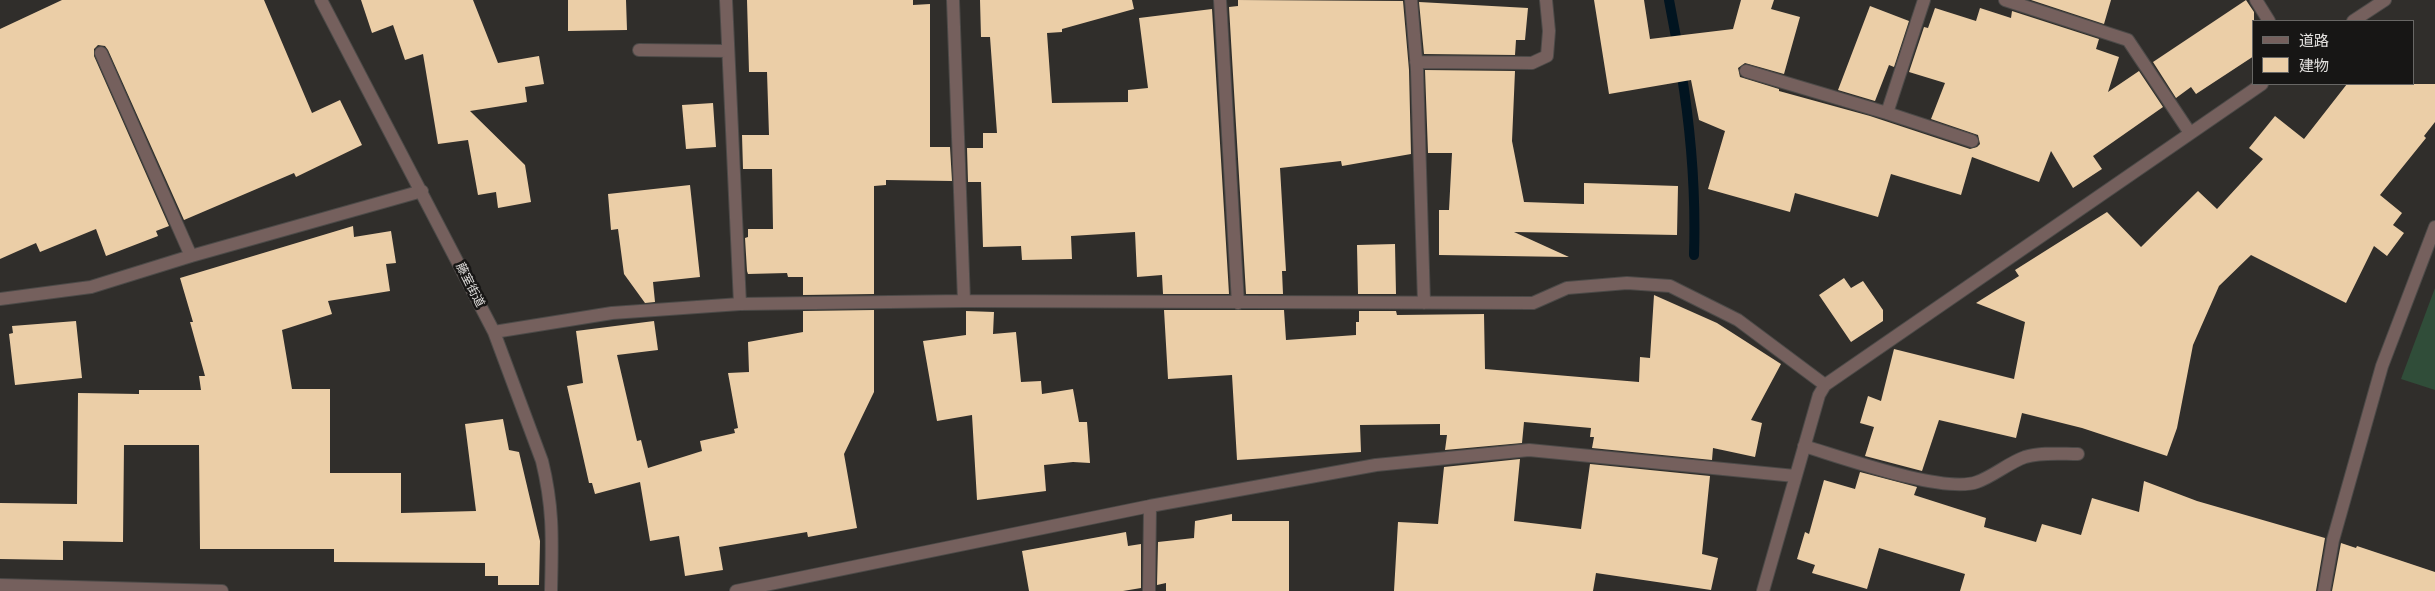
<!DOCTYPE html>
<html>
<head>
<meta charset="utf-8">
<style>
  body { margin:0 }
  #map { position:relative; width:2435px; height:591px; overflow:hidden; background:#302e2b; font-family:Raleway,"Noto Sans JP",sans-serif }
  canvas { display:block }
  .legend { position:absolute; left:2252px; top:20px; width:162px; height:65px; box-sizing:border-box; background:#171615; border:1px solid #686765; margin:0; padding:6px 9px; list-style:none; font-size:15px; color:#e2e0de }
  .legend li { display:flex; align-items:center; gap:10px; height:25px }
  .legend b { width:25px; border:1px solid #686765 }
</style>
</head>
<body>
<div id="map">
<canvas width="2435" height="591"></canvas>
<ul class="legend">
<li><b style="height:6px;background:#75605d"></b>道路</li>
<li><b style="height:14px;background:#ebcea7"></b>建物</li>
</ul>
</div>
<script>
const ctx = document.querySelector('canvas').getContext('2d');
ctx.lineJoin = 'round';
function paint(path, color) { ctx.fillStyle = color; ctx.fill(path, 'evenodd'); }
function strokePath(path, color, width, dash) { ctx.strokeStyle = color; ctx.lineWidth = width; ctx.lineCap = dash ? 'butt' : 'round'; ctx.setLineDash(dash || []); ctx.stroke(path); }
function drawText(font, color, halo, rows, align = 'center') {
  ctx.font = font + ' Raleway,"Noto Sans JP",sans-serif'; ctx.lineWidth = 5; ctx.setLineDash([]); ctx.textBaseline = 'middle'; ctx.strokeStyle = halo; ctx.fillStyle = color; for (const [text, x, y, turn = 0] of rows) {
    ctx.save(); ctx.translate(x, y); ctx.rotate((+turn || 0) * Math.PI / 180); ctx.textAlign = isNaN(turn) ? turn : align; if (halo) ctx.strokeText(text, 0, 0); ctx.fillText(text, 0, 0); ctx.restore();
  }
}
paint(new Path2D(`
  M2435 288V390L2401 379Z`), '#304d39');
strokePath(new Path2D(`
  M1669 0 1678 48
  M1681 70C1691 131 1696 193 1694 255`), '#011420', 10);
paint(new Path2D(`
  M62 0H264L312 113 340 100 362 145 296 177 294 173 184 220 108 50 105 46 98 45 94 49V56L169 226 156 231 158 236 106 256 96 229 40 252 36 243 0 259V29Z
  M361 0H473L498 63 539 56 544 84 525 87 527 102 470 111 525 165 531 202 498 208 496 192 478 195 468 140 438 144 423 54 405 60 393 25 372 33Z
  M568 0H626L627 30 568 31Z
  M747 0H913V5L930 4V147H950L952 181 886 180V185L874 186V294L803 295V277H788L787 273 748 274 747 271 745 238 748 237V229H773L772 169H743L742 135H769L767 72H749Z
  M980 0H1132L1134 9 1062 29V32L1047 33 1052 103 1128 102V90L1148 88 1139 18 1212 9 1229 294H1163L1162 275 1137 277 1135 232 1071 236 1072 259 1022 260 1021 246 983 247 981 182H968L967 148H983V133H997L990 37H981Z
  M1238 0 1403 1 1409 70 1411 154 1342 166 1341 161 1280 168 1286 271H1282L1283 294H1246L1229 7 1238 6Z
  M1594 0H1644L1650 39 1733 29 1741 0H1774L1771 9 1800 17 1784 74 1745 63 1738 68 1740 77 1779 89V91L1870 116 1970 149 1977 147 1980 144 1978 135 1931 119 1945 83 1909 72 1924 27 1928 28 1935 8 1976 21 1980 8 2011 18 2012 11 2099 39 2096 49 2119 57 2108 92 2139 71 2163 107 2093 156 2102 169 2073 188 2051 151 2039 182 1972 157 1961 195 1891 174 1878 217 1795 193 1790 212 1708 189 1725 131 1699 120 1691 80 1609 94Z
  M2031 0H2111L2104 24Z
  M2246 0 2254 12V56L2196 94 2191 87 2176 98 2153 62Z
  M1419 2 1528 8 1525 40H1516L1515 55 1424 54Z
  M1870 6 1909 21 1894 67 1889 65 1875 101 1838 90Z
  M1425 70 1515 71 1512 141 1524 202 1584 204V183L1678 186 1677 235 1514 232 1569 257 1439 255V210H1449L1452 153H1428Z
  M2347 84H2435V122L2424 136 2426 138 2380 195 2402 213 2393 225 2404 233 2387 256 2374 246 2346 303 2251 255 2219 286 2193 345 2177 428 2167 456 2082 428 2022 413 2016 438 1939 420 1922 471 1865 456 1874 427 1860 423 1868 396 1881 401 1894 349 2014 379 2025 322 1976 303 2019 276 2015 270 2107 212 2141 247 2198 191 2217 209 2263 159 2249 148 2275 116 2304 139Z
  M713 103 716 147 686 149 682 105Z
  M690 185 700 277 653 282 655 302 645 303 624 274 618 229 611 230 608 194Z
  M353 226 354 237 391 231 396 263 386 264 390 291 328 301 332 314 282 330 292 389H330V473H401V513L476 511 465 424 503 419 509 450 519 452 540 541 539 585H498V576H485V563L334 562V549H200L199 445H124L123 542 63 541V560L0 559V503L77 504 78 393 139 394V390H201L199 376H205L190 322H193L180 278Z
  M1395 244 1396 294H1358L1357 245Z
  M1844 278 1851 288 1863 281 1883 310V321L1851 342 1819 295Z
  M1654 295 1717 323 1781 364 1751 420 1762 423 1755 457 1713 448 1712 460 1592 448 1594 437H1590L1591 428 1524 422 1522 443 1445 450 1447 435H1440V424L1360 425 1361 452 1237 460 1232 375 1168 379 1164 310H1284L1286 340 1356 335V322H1359V311H1396L1397 315 1484 314 1485 369 1639 382 1640 357 1650 358Z
  M874 310V392L844 454 857 528 808 537 807 532 719 547 723 570 685 576 679 536 650 541 640 482 595 494 592 483H589L567 386 583 383 576 331 654 321 658 350 617 355 637 441 641 440 648 468 702 451 700 441 735 433 734 429 738 428 728 373 749 372 748 342 803 332V311Z
  M966 311 994 312 993 334 1016 332 1021 382 1041 381 1042 394 1073 389 1079 422H1087L1090 463 1073 462 1044 465 1046 491 977 500 972 415 937 421 923 341 966 335Z
  M76 321 82 378 15 385 9 334 13 333 12 326Z
  M1520 459 1514 521 1581 529 1590 464 1710 476 1702 554 1718 558 1711 590 1596 573 1593 591H1394L1398 522 1438 524 1444 467Z
  M1860 472 1917 487 1914 495 1986 518 1984 527 2036 542 2042 524 2081 535 2092 498 2139 512 2144 481 2197 501 2325 538 2316 591H1960L1965 574 1879 548 1867 589 1812 573 1815 565 1797 559 1805 532 1809 534 1824 480 1855 489Z
  M1232 514V521H1289V591H1166V583L1157 585 1158 542 1194 538 1195 521Z
  M1126 532 1128 546 1141 544V588L1123 591H1029L1022 551Z
  M2341 543 2356 548 2357 546 2435 572V591H2332Z`), '#ebcea7');
const street = new Path2D(`
  M321 0 494 332 542 461C554 510 552 542 551 591
  M726 0 740 304
  M953 0 964 301
  M1220 0 1238 303
  M1411 0 1417 70 1424 303
  M2005 0 2128 40 2190 133
  M2256 0 2269 21
  M2353 21 2385 0
  M639 50 728 51
  M101 53 191 256
  M1416 62 1532 63 1547 56 1549 31 1546 0
  M1746 71 1887 113 1972 141
  M1887 113 1924 0
  M0 299 91 287 191 256 422 191
  M494 332 612 313 740 304 964 301 1533 303 1567 288 1627 283 1670 286 1738 320 1825 385
  M1804 446C1841 457 1943 494 1977 482 1994 476 2008 463 2025 457 2041 452 2061 454 2078 454
  M0 585 222 591
  M736 591 1150 506 1376 465 1529 450 1795 476
  M1149 591 1150 506
  M1763 591 1819 395 1825 385 2262 84
  M2324 591 2333 540 2382 366 2435 227`);
strokePath(street, '#4c4a48', 14);
strokePath(street, '#75605d', 12);
drawText('12px', '#e2e0de', '#171615', [
  ["藤室街道",470,285,63]
]);
</script>
</body>
</html>
